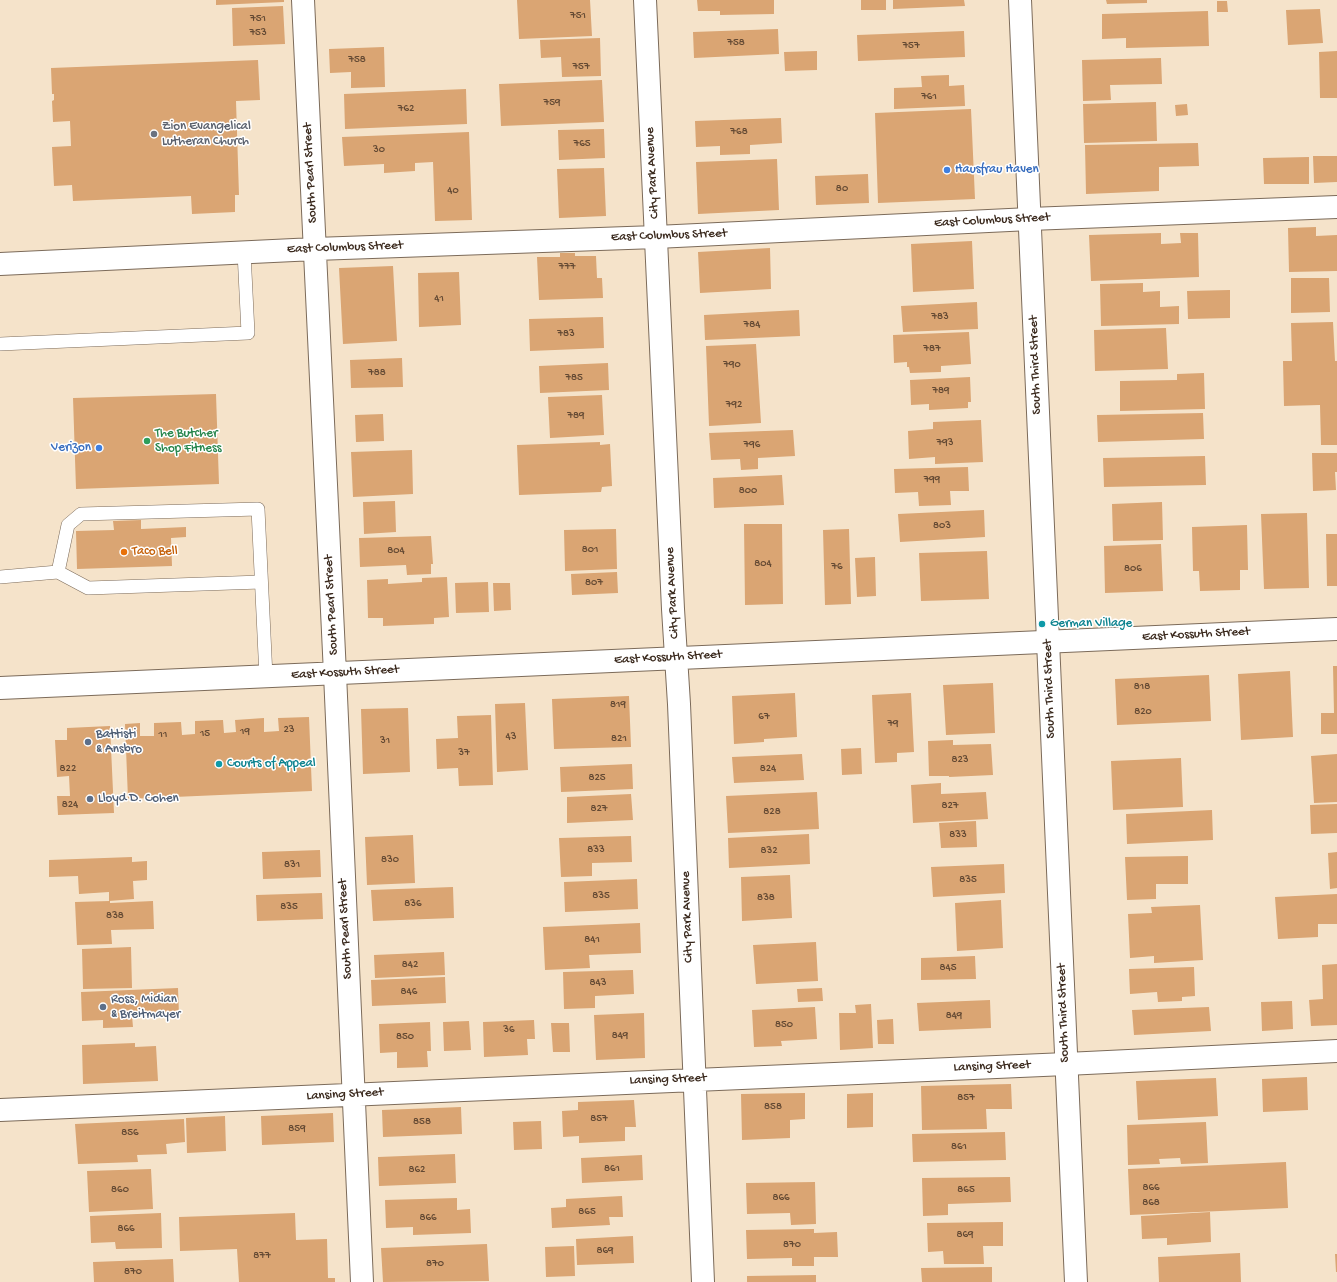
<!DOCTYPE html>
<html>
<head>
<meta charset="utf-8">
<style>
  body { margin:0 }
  canvas { display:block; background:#f5e3ca }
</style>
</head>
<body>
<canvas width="1337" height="1282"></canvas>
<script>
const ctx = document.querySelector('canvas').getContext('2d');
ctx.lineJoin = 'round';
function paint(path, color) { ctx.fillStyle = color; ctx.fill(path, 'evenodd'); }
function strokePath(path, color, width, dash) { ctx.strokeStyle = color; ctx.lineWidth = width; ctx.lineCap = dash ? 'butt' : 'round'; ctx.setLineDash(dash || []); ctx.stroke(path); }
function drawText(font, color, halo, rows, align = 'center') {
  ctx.font = font + ' "Gochi Hand",sans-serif'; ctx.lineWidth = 3; ctx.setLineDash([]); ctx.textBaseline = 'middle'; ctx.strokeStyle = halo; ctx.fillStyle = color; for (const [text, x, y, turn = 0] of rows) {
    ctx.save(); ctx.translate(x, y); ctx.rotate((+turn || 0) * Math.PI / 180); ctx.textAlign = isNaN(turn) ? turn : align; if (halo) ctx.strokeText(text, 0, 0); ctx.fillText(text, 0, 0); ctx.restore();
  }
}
paint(new Path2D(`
  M216 0H284V2L216 5Z
  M517 0H590L592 36 519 39Z
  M697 0H774V14L720 15V11H698Z
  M861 0H886V10H861Z
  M893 0H964L965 6 893 9Z
  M1106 0H1147V3L1107 4Z
  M1217 1H1227L1228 12H1217Z
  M283 6 285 44 233 46 232 8Z
  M1320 9 1323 43 1288 45 1286 10Z
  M1208 11 1209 46 1126 48V38L1102 39V14Z
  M778 29 779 54 694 58 693 32Z
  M964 31 965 57 858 61 857 35Z
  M600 38 601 76 562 77 561 57 541 58 540 40Z
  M384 47 385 87 351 88V72L330 73 329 49Z
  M817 51V70L785 71 784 52Z
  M1337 51V98H1320L1319 52Z
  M1161 58 1162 84 1110 85 1111 100 1083 101 1082 60Z
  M258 60 260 100 236 101 239 195H235V212L192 214 191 196 73 201 72 185 54 186 52 147 71 146 70 121 53 122 52 101 54 100V94H52L51 68Z
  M949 75V86L964 85 965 106 894 109V88L922 87 921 76Z
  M602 80 604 122 501 126 499 84Z
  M466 89 467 124 345 129 344 94Z
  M1156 102 1157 141 1084 143 1083 104Z
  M1187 104 1188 115 1176 116 1175 105Z
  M971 109 975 199 878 203 875 113Z
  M781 118 782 143 750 145V154L720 155V146L696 147 695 121Z
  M604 129 605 158 559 160 558 130Z
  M469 132 472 220 435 221 433 162 415 163V171L384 173V164L344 166 342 137Z
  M1198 143 1199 166 1159 167V191L1086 194 1085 145Z
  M1313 156H1337V182L1314 183Z
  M1309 157V184H1264L1263 158Z
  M777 159 779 210 698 214 696 162Z
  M604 168 606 216 559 218 557 169Z
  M868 174 869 203 816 205 815 176Z
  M1316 227V236L1337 235V271L1289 272 1288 228Z
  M1161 233V244L1181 243 1180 233H1198L1199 277 1091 281 1089 235Z
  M972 241 974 289 913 292 911 244Z
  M770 248 771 289 700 293 698 252Z
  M560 253H575V256H596L597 278H602L603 298 539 300 537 257H560Z
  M393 266 397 341 343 344 339 268Z
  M459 272 461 325 419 327 418 273Z
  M1291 278H1329L1330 312 1291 313Z
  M1143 283V292L1160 291V307L1179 306V324L1101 326 1100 284Z
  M1230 290V318L1188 319 1187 291Z
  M977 302 978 329 903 332 901 306Z
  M799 310 800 336 705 340 704 315Z
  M603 317 604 348 530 351 529 319Z
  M1333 322 1335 361H1337V445H1321L1320 405 1284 406 1283 361H1292L1291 323Z
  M1166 328 1168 369 1095 371 1094 330Z
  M969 332 971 364 941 366V372L910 373 909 367H907V362L894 363 893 335Z
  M756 344 761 423 709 426 706 346Z
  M402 358 403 387 351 388 350 360Z
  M608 363 609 390 540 393 539 366Z
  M1204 373 1205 409 1120 411V381L1177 380V374Z
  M970 377 971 402H968V408L929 410V404L911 405 910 380Z
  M216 394 219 484 76 489 73 398Z
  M602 395 604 435 550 438 548 397Z
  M1203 413 1204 439 1098 442 1097 415Z
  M383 414 384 441 356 442 355 415Z
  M981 420 983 462 935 464V457L909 459 908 431 933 429V422Z
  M793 430 795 456 758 458V469L741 470 740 459 711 460 709 433Z
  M600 442V445L610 444 612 486 602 487 601 492 519 495 517 445Z
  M412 450 413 494 353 497 351 452Z
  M1312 453H1337V472H1335L1336 490 1313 491Z
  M1205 456 1206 485 1104 487 1103 458Z
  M968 467 969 491H950L951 505 919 506 918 492 895 493 894 469Z
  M782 475 784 505 714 508 713 478Z
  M395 501 396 532 364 534 363 502Z
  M1162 502 1163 540 1113 541 1112 504Z
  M984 510 985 537 900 542 898 514Z
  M1307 513 1309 588 1264 589 1261 514Z
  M141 520V529L186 527V537L171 538 172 566 77 569 76 531 114 530 113 521Z
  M744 524H782L783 604 745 605Z
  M1247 525 1248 570H1240V590L1200 591 1199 571H1193L1192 527Z
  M616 529 617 569 565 571 564 530Z
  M849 529 851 604 825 605 823 530Z
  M1326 534H1337V586H1327Z
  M431 536 433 564H431V574L407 575 406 565 360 567 359 538Z
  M1161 544 1163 591 1105 593 1104 546Z
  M987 551 989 599 921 601 919 553Z
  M875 557 876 596 857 597 855 558Z
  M617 572 618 593 572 595 571 574Z
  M447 577 449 617 434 618V624L383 626V618H368L367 580 388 579V584L422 582V578Z
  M488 582 489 612 456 613 455 583Z
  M493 583H510L511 610 494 611Z
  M1333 666H1337V734H1321V713H1334Z
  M1290 671 1293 737 1241 740 1238 674Z
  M1209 675 1211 721 1117 725 1115 679Z
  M993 683 995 733 946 735 943 685Z
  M795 693 797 737 764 739V742L734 744 732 696Z
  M911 693 914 752 897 753V762L875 763 872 695Z
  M629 696 631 747 554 749 552 699Z
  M525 703 528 770 497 772 495 704Z
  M408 708 410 772 363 774 361 709Z
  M491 715 493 785 459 786 458 768 437 769 436 739 458 738 457 716Z
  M309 717 312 791 128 799 125 724 140 723V736H154V723L181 722 182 735 195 734V721L223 720 224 733 236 732 235 720 264 718V732L279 731 278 718Z
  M110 726 114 813 58 815 57 796H70L69 776 57 777 55 740H67V728Z
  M953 740V745L991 744 993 775 949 777V776H929L928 741Z
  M861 748 862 774 842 775 841 749Z
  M802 754 804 780 734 783 732 757Z
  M1337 754V802L1314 803 1311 756Z
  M1181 758 1183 807 1113 810 1111 761Z
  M632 764 633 789 561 792 560 767Z
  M941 783V794L986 792 988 819 913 823 911 785Z
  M817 792 819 829 728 833 726 796Z
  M631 794 633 820 567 823V797Z
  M1337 804V833L1311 834 1310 805Z
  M1212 810 1213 840 1127 844 1126 814Z
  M976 821 977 847 941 848 939 823Z
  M809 834 810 864 729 868 728 838Z
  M413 835 415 883 367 885 365 837Z
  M631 836 632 862 592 863V876L561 877 559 838Z
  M320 850 321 877 263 879 262 852Z
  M1337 852V888L1330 889 1328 853Z
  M1188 856V884H1156V899L1127 900 1125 857Z
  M132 857V862L147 861V880L133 881 134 899 109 901V892L79 894 78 876 49 877V860Z
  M1004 864 1005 893 933 897 931 867Z
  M790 875 792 918 742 921 741 877Z
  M637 879 638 909 565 912 564 882Z
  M453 887 454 918 373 921 371 890Z
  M322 893 323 919 257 921 256 895Z
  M1337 894V924H1318V937L1278 939 1275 897Z
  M1001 900 1003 948 957 951 955 903Z
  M110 901V903L153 901 154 929 111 930 112 944 77 945 75 902Z
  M1200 905 1203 960 1154 963V956L1130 958 1128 914 1152 913 1151 907Z
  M640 923 641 953 589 955 590 968 545 970 543 927Z
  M816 942 818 981 756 984 753 945Z
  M131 947 132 988 83 989 82 949Z
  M444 952 445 975 375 978 374 955Z
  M975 956 976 979 921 980V958Z
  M1337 964V1025L1311 1026 1309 1000 1323 999 1322 965Z
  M1194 967 1195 996 1182 997V1001L1158 1002 1157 992 1130 994 1129 969Z
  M633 970 634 994 595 996V1008L564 1009 563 972Z
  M445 977 446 1003 372 1006 371 980Z
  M178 988 179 1015 132 1016 133 1027 103 1028V1020L82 1021 81 992Z
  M822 988 823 1001 798 1002 797 989Z
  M990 1000 991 1028 919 1031 917 1003Z
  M1292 1001 1293 1029 1262 1031 1261 1002Z
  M871 1004 873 1048 840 1050 839 1013H856L855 1005Z
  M815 1007 817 1039 781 1041 782 1046 754 1047 752 1010Z
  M1209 1007 1211 1031 1134 1035 1132 1010Z
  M644 1013 645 1058 596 1060 594 1015Z
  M893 1019 894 1044H878L877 1020Z
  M534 1020 535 1039H527L528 1055 484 1057 483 1022Z
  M469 1021 471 1050 444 1051 443 1022Z
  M430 1022 431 1051H427L428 1067 397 1068V1052L380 1053 379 1024Z
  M551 1023H569L570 1052H553Z
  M135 1043V1047L156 1046 158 1081 83 1084 82 1045Z
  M1307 1077 1308 1110 1263 1112 1262 1079Z
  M1216 1078 1218 1116 1138 1120 1136 1081Z
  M1011 1084 1012 1109H986L987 1129 922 1130 921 1086Z
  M805 1093V1119L790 1120V1138L742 1140 741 1094Z
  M873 1093V1127L847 1128V1094Z
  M634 1100 636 1127H625V1141L579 1143V1136L563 1137 562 1111 578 1110V1102Z
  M461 1107 462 1134 383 1137 382 1110Z
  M333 1113 334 1142 262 1145 261 1116Z
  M225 1116 226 1151 187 1153 186 1118Z
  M184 1119 185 1142 166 1144 167 1154 137 1155 138 1162 78 1164 75 1124Z
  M541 1121 542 1149 514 1150 513 1122Z
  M1206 1122 1208 1163 1181 1164 1180 1158 1159 1159 1160 1164 1128 1165 1127 1125Z
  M1005 1132 1006 1160 913 1162 912 1134Z
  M455 1154 456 1183 379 1186 378 1157Z
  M642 1155 643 1180 582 1183 581 1158Z
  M1286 1162 1288 1208 1130 1215 1128 1169Z
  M151 1169 153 1209 89 1212 87 1171Z
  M1010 1177 1011 1202 948 1204V1215L923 1216 922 1178Z
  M815 1182 816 1224 791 1225 790 1213 747 1214 746 1183Z
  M622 1196 623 1217H609L610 1225 552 1228 551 1208 566 1207V1199Z
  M457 1198V1210L470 1209 471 1233 413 1235V1227L386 1228 385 1200Z
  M1210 1212 1211 1242 1167 1245V1238L1142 1239 1141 1216Z
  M161 1213 162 1248 116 1249 115 1242 91 1243 90 1216Z
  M295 1213 296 1240 327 1239 328 1278H335V1282H239L237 1249 180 1251 179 1217Z
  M1003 1222V1246H983L984 1264H944L943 1251 928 1252 927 1223Z
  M814 1229V1233L837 1232 838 1257H814V1266H792V1258L747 1259 746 1230Z
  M633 1236 634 1263 577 1265 576 1239Z
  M487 1244 489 1281 383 1282 381 1248Z
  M574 1246 575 1276 546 1277 545 1247Z
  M1240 1253 1241 1282H1159L1158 1257Z
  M1335 1254H1337V1272H1336Z
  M173 1259 174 1282H94L93 1262Z
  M992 1267V1282H922L921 1268Z
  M816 1275V1282H747V1276Z`), '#daa573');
const service = new Path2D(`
  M0 344 248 333 244 252
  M58 572 68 525 81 514 258 509 266 677
  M0 577 58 572 88 588 261 582`);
const minor = new Path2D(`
  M303 0 335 674 362 1282
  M645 0 673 609 679 704 703 1282
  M0 264 315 249 656 237 1030 219 1337 207
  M0 688 1337 629
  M0 1110 1066 1064 1337 1051`);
const tertiary = new Path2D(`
  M1020 0 1076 1282`);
strokePath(service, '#7c6b5a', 14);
strokePath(minor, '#7c6b5a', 24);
strokePath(tertiary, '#7c6b5a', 24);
strokePath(service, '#fff', 13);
strokePath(minor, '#fff', 22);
strokePath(tertiary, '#fff', 22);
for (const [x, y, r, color] of [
  [154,134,4,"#6b7280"],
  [947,170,4,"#3f7fe0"],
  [147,441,4,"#2e9e5b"],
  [99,448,4,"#3f7fe0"],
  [124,552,4,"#e8710a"],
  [1042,624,4,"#0f9aa8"],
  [88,742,4,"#5c6f8a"],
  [219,764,4,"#0f9aa8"],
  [90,799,4,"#5c6f8a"],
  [103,1007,4,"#5c6f8a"]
]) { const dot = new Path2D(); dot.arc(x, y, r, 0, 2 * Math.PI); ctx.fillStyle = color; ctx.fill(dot); strokePath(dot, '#fff', 1.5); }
drawText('11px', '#634933', null, [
  ["751",578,16],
  ["751",258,19],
  ["753",258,33],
  ["758",736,43],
  ["757",911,46],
  ["758",357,60],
  ["757",581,67],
  ["761",929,97],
  ["759",552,103],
  ["762",406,109],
  ["768",739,132],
  ["765",582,144],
  ["30",379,150],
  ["80",842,189],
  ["40",453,191],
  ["777",567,267],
  ["41",439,299],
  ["783",940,317],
  ["784",752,325],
  ["783",566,334],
  ["787",932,349],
  ["790",732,365],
  ["788",377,373],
  ["785",574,378],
  ["789",941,391],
  ["792",734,405],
  ["789",576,416],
  ["793",945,443],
  ["796",752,445],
  ["799",932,480],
  ["800",748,491],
  ["803",942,526],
  ["801",590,550],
  ["804",396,551],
  ["804",763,564],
  ["76",837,567],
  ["806",1133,569],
  ["807",594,583],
  ["818",1142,687],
  ["819",618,705],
  ["820",1143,712],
  ["67",764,717],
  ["79",893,724],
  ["23",289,730],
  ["19",245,732],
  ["15",205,734],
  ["11",163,735],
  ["43",511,737],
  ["821",619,739],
  ["31",385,741],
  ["37",464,753],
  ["823",960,760],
  ["822",68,769],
  ["824",768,769],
  ["825",597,778],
  ["824",70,805],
  ["827",950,806],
  ["827",599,809],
  ["828",772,812],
  ["833",958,835],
  ["833",596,850],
  ["832",769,851],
  ["830",390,860],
  ["831",292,865],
  ["835",968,880],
  ["835",601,896],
  ["838",766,898],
  ["836",413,904],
  ["835",289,907],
  ["838",115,916],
  ["841",592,940],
  ["842",410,965],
  ["845",948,968],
  ["843",598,983],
  ["846",409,992],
  ["849",954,1016],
  ["850",784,1025],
  ["36",509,1030],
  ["849",620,1036],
  ["850",405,1037],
  ["857",966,1098],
  ["858",773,1107],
  ["857",599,1119],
  ["858",422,1122],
  ["859",297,1129],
  ["856",130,1133],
  ["861",959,1147],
  ["861",612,1169],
  ["862",417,1170],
  ["866",1151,1188],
  ["860",120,1190],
  ["865",966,1190],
  ["866",781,1198],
  ["868",1151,1203],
  ["865",587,1212],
  ["866",428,1218],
  ["866",126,1229],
  ["869",965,1235],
  ["870",792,1245],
  ["869",605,1251],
  ["877",262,1256],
  ["870",435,1264],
  ["870",133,1272]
]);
drawText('13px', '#5b616d', '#fff', [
  ["Zion Evangelical",162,127],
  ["Lutheran Church",162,142]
], 'left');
drawText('13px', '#366cbe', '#fff', [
  ["Hausfrau Haven",955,170],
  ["Verizon",91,448,"right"]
], 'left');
drawText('13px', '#3b2a1e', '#fff', [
  ["South Pearl Street",311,173,-93],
  ["City Park Avenue",653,173,-93],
  ["East Columbus Street",992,221,-3],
  ["East Columbus Street",669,236,-2],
  ["East Columbus Street",345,248,-2],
  ["South Third Street",1036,365,-92],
  ["City Park Avenue",673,593,-93],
  ["South Pearl Street",332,605,-93],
  ["East Kossuth Street",1196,635,-3],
  ["East Kossuth Street",668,658,-3],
  ["East Kossuth Street",345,673,-3],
  ["South Third Street",1050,689,-92],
  ["City Park Avenue",688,917,-92],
  ["South Pearl Street",346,929,-93],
  ["South Third Street",1064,1013,-92],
  ["Lansing Street",992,1067,-2],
  ["Lansing Street",668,1080,-2],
  ["Lansing Street",345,1095,-3]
]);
drawText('13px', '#27864d', '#fff', [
  ["The Butcher",155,434],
  ["Shop Fitness",155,449]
], 'left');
drawText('13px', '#c56008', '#fff', [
  ["Taco Bell",132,552]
], 'left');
drawText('13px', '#0d838f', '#fff', [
  ["German Village",1050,624],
  ["Courts of Appeal",227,764]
], 'left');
drawText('13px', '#4e5e75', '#fff', [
  ["Battisti",96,735],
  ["& Ansbro",96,750],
  ["Lloyd D. Cohen",98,799],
  ["Ross, Midian",111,1000],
  ["& Breitmayer",111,1015]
], 'left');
</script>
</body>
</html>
